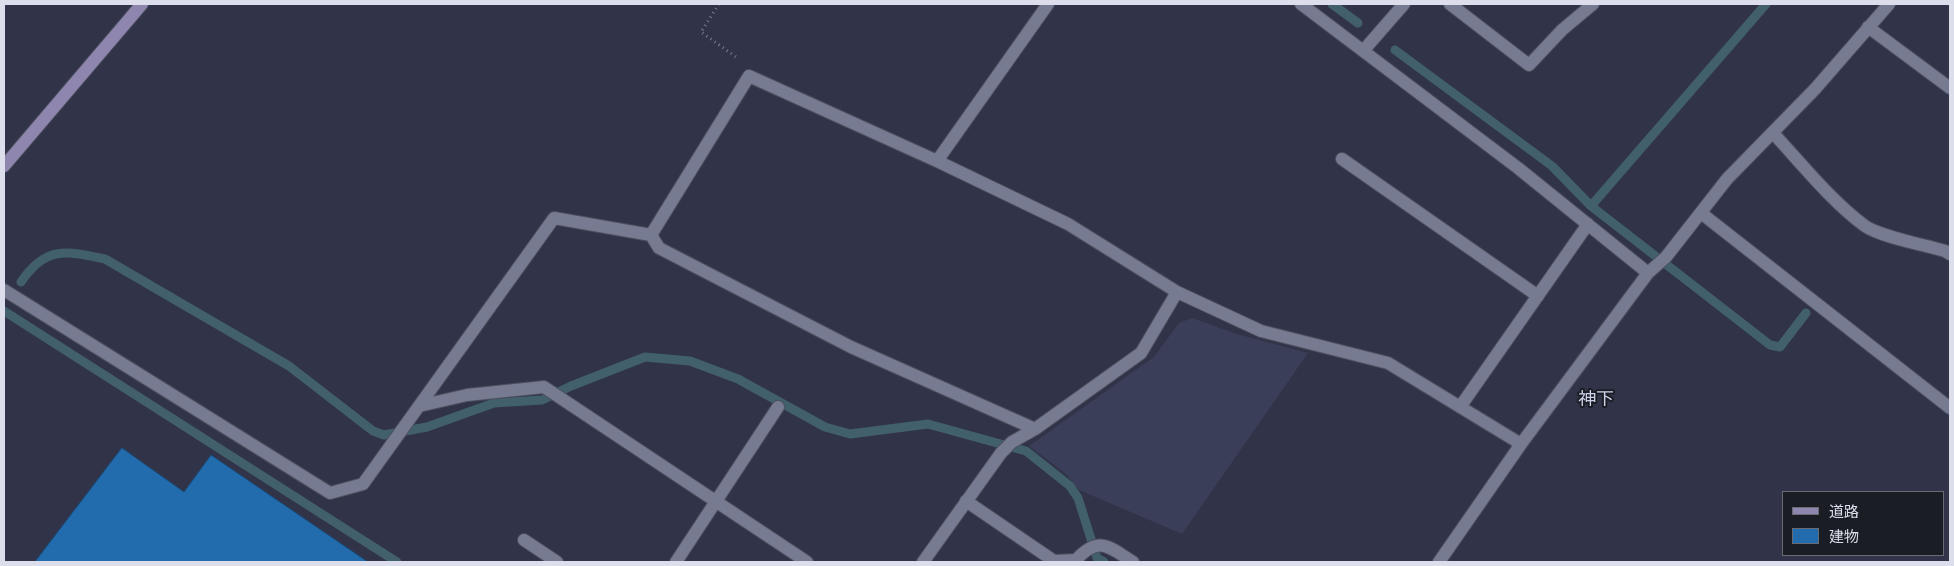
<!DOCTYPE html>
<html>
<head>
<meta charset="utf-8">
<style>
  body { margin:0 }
  #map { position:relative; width:1954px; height:566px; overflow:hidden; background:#313448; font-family:Ubuntu,"Noto Sans JP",sans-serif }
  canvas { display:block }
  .frame { position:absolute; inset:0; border:5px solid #dcdfeb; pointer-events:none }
  .legend { position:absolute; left:1782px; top:491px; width:162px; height:65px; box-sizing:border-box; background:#1b1d25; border:1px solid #686b74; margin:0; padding:6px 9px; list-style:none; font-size:15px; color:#dcdfeb }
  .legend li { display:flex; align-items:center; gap:10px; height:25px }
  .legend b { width:25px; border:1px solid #686b74 }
</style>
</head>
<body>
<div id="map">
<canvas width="1954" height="566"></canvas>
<div class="frame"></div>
<ul class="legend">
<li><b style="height:6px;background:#8e86af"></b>道路</li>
<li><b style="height:14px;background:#226cae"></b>建物</li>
</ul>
</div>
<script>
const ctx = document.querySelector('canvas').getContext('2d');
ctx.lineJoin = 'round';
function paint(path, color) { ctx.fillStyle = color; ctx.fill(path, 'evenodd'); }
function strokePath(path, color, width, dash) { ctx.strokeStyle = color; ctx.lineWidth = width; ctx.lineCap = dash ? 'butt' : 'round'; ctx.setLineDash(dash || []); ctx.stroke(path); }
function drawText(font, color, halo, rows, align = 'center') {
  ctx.font = font + ' Ubuntu,"Noto Sans JP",sans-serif'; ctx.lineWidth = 4; ctx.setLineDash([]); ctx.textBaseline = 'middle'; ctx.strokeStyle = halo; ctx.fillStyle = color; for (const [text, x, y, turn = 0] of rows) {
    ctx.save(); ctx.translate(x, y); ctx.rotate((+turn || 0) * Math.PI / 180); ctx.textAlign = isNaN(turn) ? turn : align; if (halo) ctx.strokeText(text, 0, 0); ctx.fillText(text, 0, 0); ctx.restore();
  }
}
paint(new Path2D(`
  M1192 318 1237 334 1308 353 1182 534 1079 490 1065 473 1029 446 1154 357 1179 323Z`), '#3a3e58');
strokePath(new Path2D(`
  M1332 4 1358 23
  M1395 50 1552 166 1591 206 1770 345 1780 347 1806 313
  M1591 206 1766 4
  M21 282C46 245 67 251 105 259L289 366 373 431 384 435 427 427 494 403 542 400 571 386 645 357 690 361 738 379 825 427 850 434 928 424 1026 451 1070 486 1078 498 1097 558 1104 562
  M4 311 397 562`), '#42606c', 9);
const building = new Path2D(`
  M122 448 184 492 211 455 368 562H35Z`);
paint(building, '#226cae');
strokePath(building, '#184c7a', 1);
const street = new Path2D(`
  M1301 4 1518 168 1648 273
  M1450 4 1529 65 1562 30 1593 4
  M1868 27 1950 88
  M1363 51 1404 4
  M1773 133C1801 163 1832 202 1865 226 1881 237 1925 245 1945 251L1950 254
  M1342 159 1538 296
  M937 161 1048 4
  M1701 213 1950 408
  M651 235 659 248 851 347 1035 429
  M4 290 330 493 363 484 554 218 651 235 749 76 937 161 1068 224 1177 292 1261 331 1388 363 1521 444
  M419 406 467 395 544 387 807 562
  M1460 407 1588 224
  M966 501 1054 561 1076 560C1099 535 1109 547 1133 562
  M524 540 557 562
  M676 562 778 407
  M923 562 1001 453 1012 442 1035 429 1141 353 1177 292
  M1439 562 1521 444 1648 273 1666 257 1727 179 1815 89 1889 4`);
const secondary = new Path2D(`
  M4 166 142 4`);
strokePath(street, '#4c4f5e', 14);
strokePath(secondary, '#4c4f5e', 14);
strokePath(new Path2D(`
  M719 4 701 32 739 59`), '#7c7f8f', 3, [1, 4]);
strokePath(street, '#777b92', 12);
strokePath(secondary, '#8e86af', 12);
drawText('18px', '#ccd1ea', '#1b1d25', [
  ["神下",1596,399]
]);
</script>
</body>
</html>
